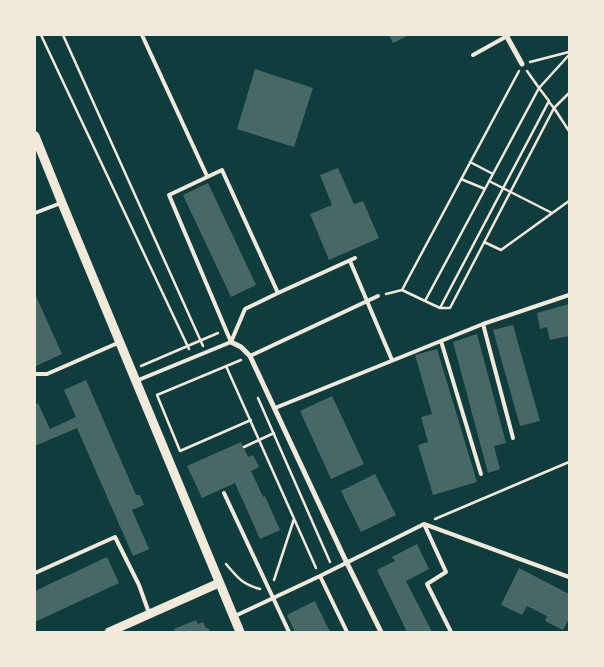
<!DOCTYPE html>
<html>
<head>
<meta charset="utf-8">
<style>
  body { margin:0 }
  #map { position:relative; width:604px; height:667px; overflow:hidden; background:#0f3d3e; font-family:Helvetica,sans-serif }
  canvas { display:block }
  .frame { position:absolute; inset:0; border:36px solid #f1e9da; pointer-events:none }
</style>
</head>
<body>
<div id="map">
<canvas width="604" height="667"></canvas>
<div class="frame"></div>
</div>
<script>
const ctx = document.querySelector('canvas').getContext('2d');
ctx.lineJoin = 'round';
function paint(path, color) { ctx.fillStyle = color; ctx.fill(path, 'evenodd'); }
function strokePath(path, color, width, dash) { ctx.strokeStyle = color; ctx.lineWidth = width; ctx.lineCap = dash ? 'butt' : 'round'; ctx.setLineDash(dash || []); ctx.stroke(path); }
paint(new Path2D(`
  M389 35H409L393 43Z
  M255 69 313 88 294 147 237 129Z
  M338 168 354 204 363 201 379 238 329 260 310 214 332 205 320 175Z
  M208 183 256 285 231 297 183 195Z
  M35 294 62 354 36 366 35 365Z
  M569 304V336L550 340 547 327 540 329 537 313Z
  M513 325 540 421 520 426 493 330Z
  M477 334 506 443 494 446 500 469 488 473 453 342Z
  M437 349 477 482 433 495 418 445 428 442 421 417 432 414 415 355Z
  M86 380 136 495H140L144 505 132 510 149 549 133 556 77 428 35 446V404L38 403 50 429 76 417 64 390Z
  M332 396 364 464 331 479 300 411Z
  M241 442 248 457 253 455 259 467 251 471 263 497 265 496 280 530 260 539 235 483 202 498 187 466Z
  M375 474 396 515 361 532 341 491Z
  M417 544 429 569 406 581 432 632H407L377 570 395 561 392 557Z
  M107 557 119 583 35 622V591Z
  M519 568 569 594V619L563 630 545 621 547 616 527 606 522 615 501 605Z
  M315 601 330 632H295L287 615Z
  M196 620 198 624 203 622 206 628H208L210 632H175L174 629Z`), '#486865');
strokePath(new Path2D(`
  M41 35 189 349
  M63 35 203 346
  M530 62 569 52
  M569 93 554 108 569 131
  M470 162 493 174
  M461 179 485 189
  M489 181 552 213
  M484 242 501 250 569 201
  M402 290 425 301 539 88 527 71
  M386 294 402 290 519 71
  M425 301 440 308 549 101 539 88 569 55
  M440 308H450L554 108 549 102
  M141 366 218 333
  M226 366 316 568
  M157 395 180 451 251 420
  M157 395 241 360
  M258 398 330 562
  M244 447 274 433
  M435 519 569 462
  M226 564C238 578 242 584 260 589
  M274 580 294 519`), '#f1e9da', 2.5);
strokePath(new Path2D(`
  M142 35 207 176
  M473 55 509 35
  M35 213 61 203
  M350 261 392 360
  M278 293 355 258
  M483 324 513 438
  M441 341 481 474
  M250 356 378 296
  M35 374H47L120 342
  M136 381 231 342 245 309 278 293 222 170 169 195 231 342
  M275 408 483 324 569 295
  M224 493 289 632
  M424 524 446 572 427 584 451 632
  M35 573 115 537 139 585 149 613
  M320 576 347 632
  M235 616 320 576 424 524 569 577`), '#f1e9da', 4);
strokePath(new Path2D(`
  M506 35 522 64
  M231 342 241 347 250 356 343 555 381 632`), '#f1e9da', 5);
strokePath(new Path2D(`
  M35 136 62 203 240 632
  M109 632 219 583`), '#f1e9da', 9);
</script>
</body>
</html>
